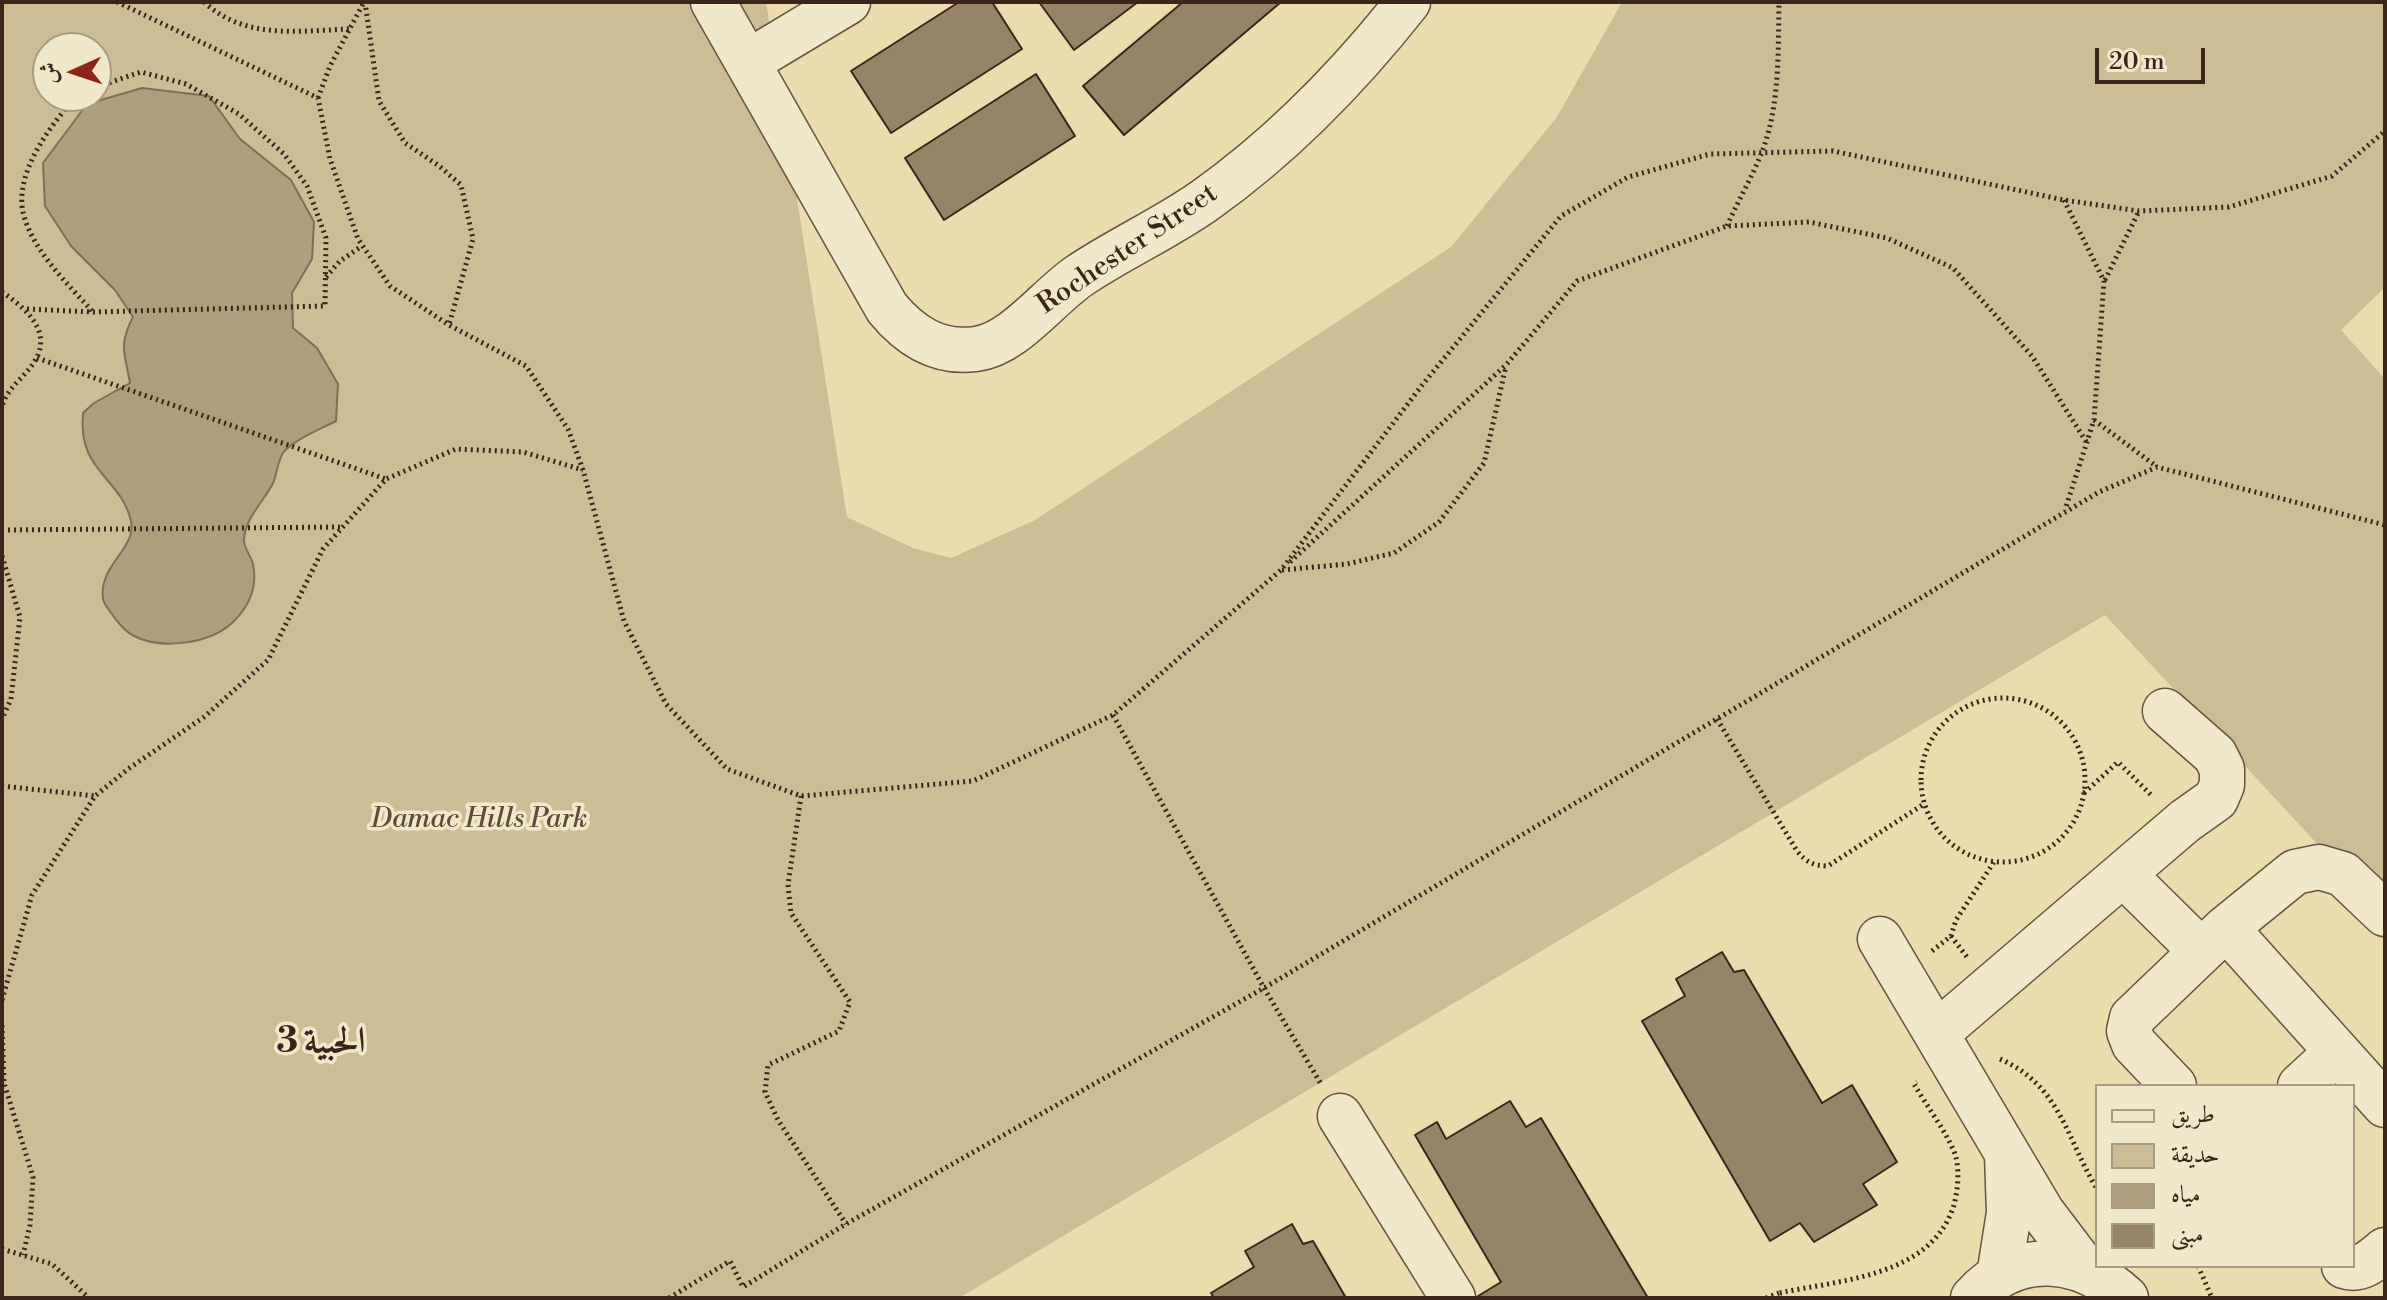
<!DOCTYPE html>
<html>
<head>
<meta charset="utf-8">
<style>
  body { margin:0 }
  #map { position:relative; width:2387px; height:1300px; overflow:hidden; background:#eadcad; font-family:"Libre Bodoni",Amiri,serif }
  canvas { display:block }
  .frame { position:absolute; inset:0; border:4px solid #3b251a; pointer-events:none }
  .legend { position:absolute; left:2095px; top:1084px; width:260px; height:184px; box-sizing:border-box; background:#f1e8ca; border:2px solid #a89a84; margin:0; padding:10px 14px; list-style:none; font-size:24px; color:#3b251a }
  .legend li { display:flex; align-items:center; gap:16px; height:40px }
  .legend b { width:40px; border:2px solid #a89a84 }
  .north { position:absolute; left:32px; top:32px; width:80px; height:80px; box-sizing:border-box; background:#f1e8ca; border:2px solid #a89a84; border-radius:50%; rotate:267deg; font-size:22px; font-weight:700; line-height:32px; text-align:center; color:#3b251a }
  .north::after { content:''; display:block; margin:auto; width:28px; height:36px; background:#8f2418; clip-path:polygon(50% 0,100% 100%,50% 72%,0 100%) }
  .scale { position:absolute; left:2095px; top:48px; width:110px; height:36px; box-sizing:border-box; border:4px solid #3b251a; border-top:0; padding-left:10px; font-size:24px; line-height:28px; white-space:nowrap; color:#3b251a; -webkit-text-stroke:6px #f1e8ca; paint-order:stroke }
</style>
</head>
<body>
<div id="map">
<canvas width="2387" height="1300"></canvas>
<div class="frame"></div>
<ul class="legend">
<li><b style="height:10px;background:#f1e8ca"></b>طريق</li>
<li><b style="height:22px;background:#ccbd94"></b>حديقة</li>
<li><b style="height:22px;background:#ae9e7b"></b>مياه</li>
<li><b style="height:22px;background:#968466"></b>مبنى</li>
</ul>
<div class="north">ش</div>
<div class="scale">20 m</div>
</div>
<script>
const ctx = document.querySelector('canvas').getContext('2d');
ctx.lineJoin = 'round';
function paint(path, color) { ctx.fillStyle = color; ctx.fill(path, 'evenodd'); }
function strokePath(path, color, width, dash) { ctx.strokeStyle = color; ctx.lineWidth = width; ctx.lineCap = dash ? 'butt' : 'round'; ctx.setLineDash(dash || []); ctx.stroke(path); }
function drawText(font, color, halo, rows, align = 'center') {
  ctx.font = font + ' "Libre Bodoni",Amiri,serif'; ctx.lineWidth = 7; ctx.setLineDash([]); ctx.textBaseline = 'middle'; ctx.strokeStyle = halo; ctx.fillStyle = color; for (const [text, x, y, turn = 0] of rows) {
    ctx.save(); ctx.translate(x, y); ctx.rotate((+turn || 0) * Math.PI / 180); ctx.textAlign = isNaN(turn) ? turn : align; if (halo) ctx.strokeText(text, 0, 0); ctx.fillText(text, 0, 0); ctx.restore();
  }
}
paint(new Path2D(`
  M2 2H766L847 517 913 548 951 558 1035 520 1451 247 1557 117 1622 2H2385V287L2341 330 2385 379V917L2105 615 959 1298H2ZM48 48H96V96H48Z`), '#ccbd94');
const water = new Path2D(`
  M142 88 209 96 240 139 291 180 314 222 312 259 292 293 293 328 317 348 338 384 336 421C323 428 291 441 283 453 278 460 277 473 274 481 265 501 244 518 244 541 244 548 251 556 253 564 258 588 249 607 232 623 209 644 161 650 134 636 126 632 117 622 112 614 109 610 104 604 103 599 98 565 137 549 131 521 121 477 77 472 83 413L94 403 130 383C125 353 118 346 133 317L115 290 71 246 45 206 43 163 87 104Z`);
paint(water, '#ae9e7b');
strokePath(water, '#806e54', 2);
const building = new Path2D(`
  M959 2H992L1022 49 891 133 851 71Z
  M1039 2H1138L1074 50Z
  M1183 2H1281L1124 135 1083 86Z
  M1036 74 1075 136 944 220 905 158Z
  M1722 952 1734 972 1744 970 1822 1103 1852 1085 1897 1162 1863 1184 1877 1205 1814 1242 1800 1223 1770 1241 1642 1021 1685 996 1676 979Z
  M1510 1101 1526 1127 1541 1118 1648 1298H1475L1501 1282 1415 1135 1437 1122 1446 1139Z
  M1292 1224 1303 1244 1313 1241 1346 1298H1214L1211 1293 1254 1267 1245 1251Z`);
paint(building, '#968466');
strokePath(building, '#3b251a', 2);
const minor = new Path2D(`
  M713 2 887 308C910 336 938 354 976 349 1014 344 1047 298 1079 276 1119 249 1164 229 1204 201 1283 145 1348 78 1408 2
  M748 62 848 2
  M2124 875 2201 951
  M2226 928 2385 1105
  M1880 939 2042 1212 2086 1270
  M1937 1033 2185 821 2216 799 2222 785V769L2215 755 2165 711
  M2174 1086 2134 1044 2129 1031 2132 1018 2226 928 2295 872 2319 867 2343 874 2385 914
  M2300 1086 2337 1052
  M1340 1116 1453 1298
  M2344 1266C2361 1272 2373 1260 2385 1250
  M1999 1276 2009 1213 2007 1155
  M1973 1298C2017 1248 2081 1256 2126 1298`);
strokePath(minor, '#67533f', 47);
strokePath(new Path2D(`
  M117 2 318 98 330 159 358 239 390 286 449 325 526 366 568 429 583 470 624 621 666 704 727 769 801 796 973 781 1113 715 1281 570 1423 384 1561 216 1628 177 1710 154 1833 151 2064 200 2139 211 2229 207 2332 176 2385 131
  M204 2C245 40 298 31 349 29
  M365 2 379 101 405 143 438 165 461 185 473 239 449 325
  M77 96C51 124 12 175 24 216 34 252 68 284 92 311
  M318 98 330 66 364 2
  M2064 200 2104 281 2094 420 2065 510
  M1727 226C1738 201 1752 177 1762 152 1780 105 1778 52 1779 2
  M326 277 340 261 362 246
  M2105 280 2139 211
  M2 292C24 307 52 330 36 359 26 377 8 386 2 406
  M27 309 93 312 325 306 326 238 307 186 284 154 239 114 186 84 141 72 96 87
  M37 358 386 479
  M2094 420 2156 466
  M2 530 342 527
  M2 556 20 617 11 699 2 719
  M1290 562 1506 365 1577 281 1727 226 1809 222 1887 238 1953 268 2032 356 2087 443
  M1282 570 1347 564 1394 553 1439 522 1484 463 1506 366
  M1921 780a82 82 0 1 1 164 0a82 82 0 1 1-164 0Z
  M1113 715 1264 988 1321 1084
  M1717 719 1797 851C1806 862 1814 866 1828 866L1924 804
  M2 786 95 796
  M2084 793 2118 762 2151 795 2149 797
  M801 796 788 885 791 913 850 1002 839 1031 768 1065 765 1092 778 1120 846 1224
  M1951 936 1967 957
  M1932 951 1951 936 1956 920 1994 862
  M2 1000 32 895 95 796 128 769 204 717 268 660 323 549 386 479 456 449 523 452 583 470
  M2 1025 4 1083 33 1177 30 1225 23 1255
  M2000 1059C2061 1086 2066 1138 2097 1189
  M2 1249 52 1264 89 1298
  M2198 1266 2212 1298
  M669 1298 730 1261 743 1287 846 1224 1264 988 2099 492 2157 467 2385 525
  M1766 1298 1779 1293
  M1780 1298 1779 1293C1840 1280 1929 1277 1953 1208 1958 1192 1960 1170 1955 1154 1946 1131 1926 1105 1914 1084L1917 1082`), '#3b251a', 5, [2, 4]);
strokePath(minor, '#f1e8ca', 44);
drawText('28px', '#3b251a', '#f1e8ca', [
  ["Rochester Street",1128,250,-34]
]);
drawText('italic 28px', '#5f4b38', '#f1e8ca', [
  ["Damac Hills Park",479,820]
]);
drawText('bold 36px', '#3b251a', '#f1e8ca', [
  ["الحبية 3",321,1043]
]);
</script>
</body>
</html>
